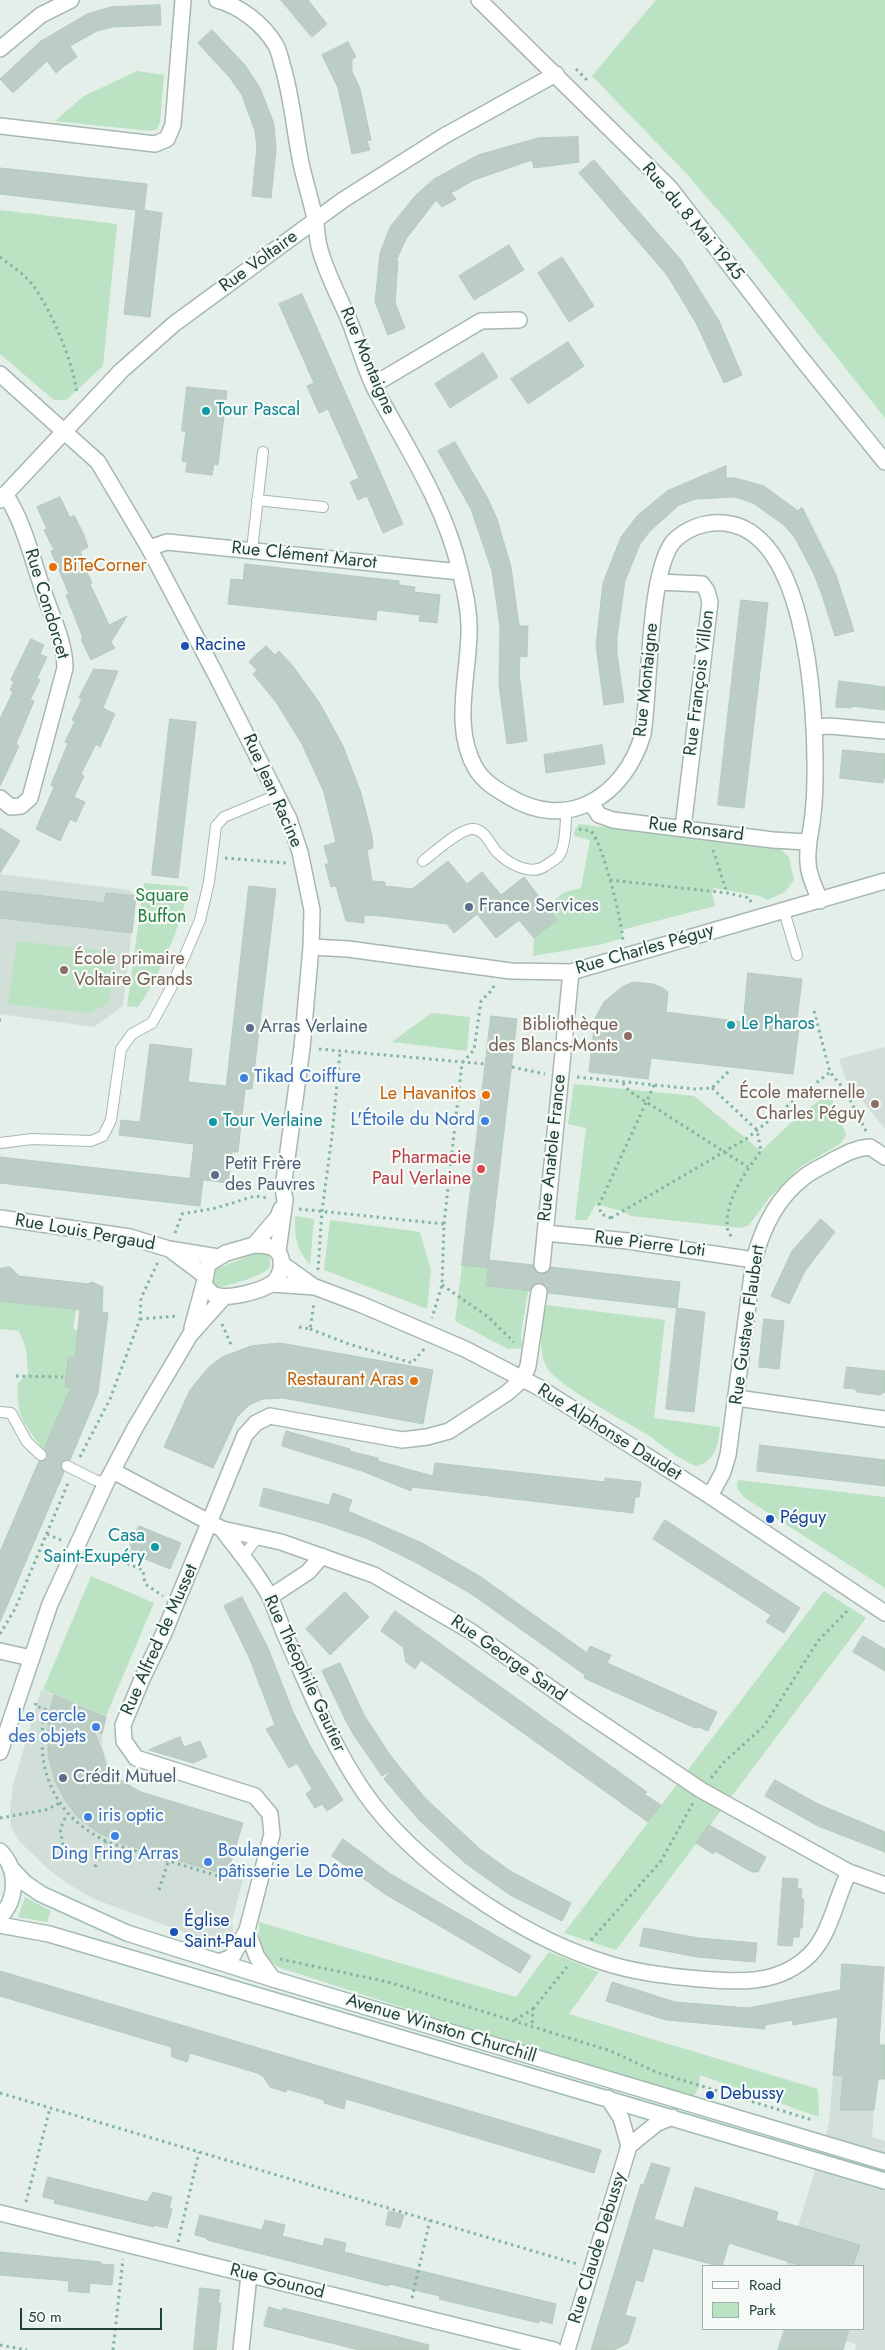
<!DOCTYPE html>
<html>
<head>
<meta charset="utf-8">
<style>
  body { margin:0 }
  #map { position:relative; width:885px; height:2350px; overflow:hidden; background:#e4efe9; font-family:Jost,sans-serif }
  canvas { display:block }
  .legend { position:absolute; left:702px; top:2265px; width:162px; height:65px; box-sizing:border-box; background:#f5faf7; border:1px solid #a0b0aa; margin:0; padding:6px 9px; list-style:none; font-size:15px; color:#214236 }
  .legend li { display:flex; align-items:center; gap:10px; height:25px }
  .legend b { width:25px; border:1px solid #a0b0aa }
  .scale { position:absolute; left:20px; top:2308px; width:142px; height:22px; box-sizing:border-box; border:2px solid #214236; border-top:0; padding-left:6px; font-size:15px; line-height:18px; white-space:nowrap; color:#214236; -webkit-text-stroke:4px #f5faf7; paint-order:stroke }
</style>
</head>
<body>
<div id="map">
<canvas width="885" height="2350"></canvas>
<ul class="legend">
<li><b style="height:6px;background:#fff"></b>Road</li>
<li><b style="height:14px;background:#bbe2c2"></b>Park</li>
</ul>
<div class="scale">50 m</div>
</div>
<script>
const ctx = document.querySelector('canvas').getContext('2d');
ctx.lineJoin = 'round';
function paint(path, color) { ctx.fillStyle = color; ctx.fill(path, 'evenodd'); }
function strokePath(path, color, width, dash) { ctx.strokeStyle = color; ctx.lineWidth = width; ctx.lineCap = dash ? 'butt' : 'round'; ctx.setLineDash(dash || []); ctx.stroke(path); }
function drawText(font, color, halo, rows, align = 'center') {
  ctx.font = font + ' Jost,sans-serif'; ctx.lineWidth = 4.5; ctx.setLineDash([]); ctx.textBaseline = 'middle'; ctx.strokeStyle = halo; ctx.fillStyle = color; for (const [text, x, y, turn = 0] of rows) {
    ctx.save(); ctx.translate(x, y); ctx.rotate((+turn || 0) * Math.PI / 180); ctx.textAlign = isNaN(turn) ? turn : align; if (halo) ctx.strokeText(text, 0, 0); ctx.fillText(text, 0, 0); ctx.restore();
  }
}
paint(new Path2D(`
  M0 874 129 890 136 896 123 1006 94 1027 0 1014Z
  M885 1047V1129L846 1080 839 1059Z
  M41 1690 106 1717 102 1736V1746L110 1769 117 1778 141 1792 243 1823 227 1875 243 1880 232 1921 235 1944 231 1947 197 1937 94 1899 68 1884 48 1869 19 1841 11 1827 10 1811 13 1785Z
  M833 2075 876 2079 872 2137 885 2141V2350H855L856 2344 808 2329H864V2266H786L829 2124Z`), '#d2dfd8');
paint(new Path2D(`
  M656 0H885V418L741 237 685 172 592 76Z
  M137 71 164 75 160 123 156 130 150 131 55 121 84 96Z
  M0 210 117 224 103 366 66 400H54L0 354Z
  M579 824 780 849 789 857 794 880 785 892 767 900 760 896 714 888 712 893 715 906 621 930 623 938 599 945 533 956 534 938 557 920 546 906 565 892 581 888 590 840 574 836 575 829Z
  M144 883 188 887C184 919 158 980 138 1007L127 1006Z
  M17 941 115 952 109 1004 88 1013 8 1004Z
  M431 1013 470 1017 467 1051 392 1042Z
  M574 1084 694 1096 761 1151 798 1116 830 1093 846 1135 840 1144 800 1167 770 1197 749 1225 742 1228 631 1216 622 1211 596 1204 587 1220H575L586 1128 568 1124Z
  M295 1216 314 1219 310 1265C295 1246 295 1239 295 1216Z
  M330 1220 420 1232 431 1270 427 1309 324 1270Z
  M262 1253 269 1256C270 1260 271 1264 269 1268 262 1277 230 1284 219 1288L211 1283 214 1270 254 1254Z
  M462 1265 488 1268 487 1286 528 1291 521 1334 522 1348 508 1349 455 1321Z
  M0 1301 76 1310 73 1329 78 1331 75 1358 67 1357 66 1387H71L44 1450C24 1424 16 1417 18 1383L28 1373 26 1349 19 1331 0 1329Z
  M546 1305 665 1320 654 1418 720 1427C718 1445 716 1461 696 1466 679 1460 665 1447 651 1437 629 1423 559 1387 548 1369 536 1350 543 1325 546 1305Z
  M738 1480 885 1497V1588L745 1498 737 1489Z
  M91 1576 154 1603 106 1716 43 1690Z
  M824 1591 866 1618 616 1950 564 1933Z
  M25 1897 51 1911 47 1922 18 1917Z
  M259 1922 516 1997 549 1952 599 1972 569 2014 818 2089 819 2117 700 2075 699 2087 694 2096 447 2022 278 1967C260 1953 259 1944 259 1922Z`), '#bbe2c2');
const building = new Path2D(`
  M281 0H308L327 24 312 37Z
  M160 5 161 25 113 27 97 31 70 46 77 57 63 67 56 73 47 61 13 93 0 79 41 41 87 14 111 7Z
  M212 30 245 65 260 88 274 124 276 150 271 198 252 196 257 147 255 131 242 95 230 78 198 43Z
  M348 42 356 57 352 59V71L360 89 371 140 367 141 370 150 352 154 338 88 322 55Z
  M578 137 579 162 534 168 532 160 474 180 451 193 456 199 442 207 436 200 406 239 396 261H398L395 303 405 328 388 335 375 302 380 253 390 227 415 196 434 179 478 155 538 138Z
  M594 160 681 260 719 321 742 375 724 383 696 323 667 275 579 173Z
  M0 168 147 184 144 210 162 213 150 317 124 314 136 210 0 194Z
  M509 245 524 270 474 300 459 276Z
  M562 257 594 306 569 322 538 273Z
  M302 294 403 524 383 533 367 496 358 500 350 482 359 478 328 409 319 413 307 386 314 383 279 304Z
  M568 342 584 366 528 404 511 379Z
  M483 353 498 377 450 408 435 384Z
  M187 387 227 391 218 465 214 464 212 475 186 472 187 462 182 461 186 431H182Z
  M455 442 488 499 497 519 511 567 519 626H528L527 657 520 656 519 672 527 741 507 744 499 685 500 627 492 571 471 509 438 451Z
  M726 466V478H735L764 486 798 511 802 507 836 575 854 631 835 636 821 592 813 572 795 538 784 525 753 503 735 497 696 499 679 505 650 531 640 544 625 581 617 637V654L624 702 604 705 596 645 603 583 621 537 637 516 667 491Z
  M60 497 70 518 74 515 84 535 88 547 80 551 84 561 82 562 92 583 90 584 109 625 127 616 111 642 115 648 91 660 81 639 83 638 66 595 69 594 51 551 54 550 44 530 47 529 37 507Z
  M245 564 399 581V585L415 587 414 592 440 595 437 623 419 621 420 615 377 610 376 620 228 604 231 579 243 580Z
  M741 600 768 603 744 808 718 805Z
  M31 639 44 645 40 654 47 657 37 678 40 680 30 700 34 701 16 744 19 746 0 786V719L13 692 10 690 14 682 11 680Z
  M266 646 275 655 279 651 292 665 319 702 343 746 361 793 372 836 373 848 367 850 372 881 385 882V886L412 889 448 861 467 884 482 872 501 895 524 877 557 920 534 938 519 920 496 938 477 914 454 933 447 924 381 916 364 915V923L346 921 336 886 331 887 325 864H329L324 846 336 842 324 792 302 744 276 702 253 674 257 670 249 662Z
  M94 669 118 671 103 708 115 714 100 747 96 744 81 774 84 776 74 797 85 802 76 822 70 819 60 841 36 829 54 787 51 785 68 743 65 742 75 721 72 720 82 699 79 698Z
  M839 681 885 687V710L852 706 851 708 836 707Z
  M170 719 196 722 178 878 152 875Z
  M602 745 605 764 546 773 544 755Z
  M843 750 885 754V775L883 783 840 778Z
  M0 828 20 841 0 873Z
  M249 886 276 889 252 1089H245L238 1152H232L228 1183 190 1178 194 1144 119 1135 121 1120 140 1122 150 1044 192 1049 188 1082 226 1086Z
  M0 891 104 903 106 893 136 896 132 933 0 918Z
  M748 973 802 979 797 1019 799 1028 793 1074 651 1058 648 1079 589 1072 594 1027H590L604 1002 622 987 633 982 653 984 663 988 668 992 666 1012 743 1022Z
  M491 1016 517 1019 488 1268 462 1265Z
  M0 1157 203 1180 200 1206 0 1183Z
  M821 1219 835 1232 805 1271 789 1304 771 1296 792 1251Z
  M489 1260 533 1265 536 1272 541 1274 546 1273 551 1267 680 1282 677 1308 548 1293 545 1285 540 1283 532 1286 530 1291 487 1286Z
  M10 1267 19 1276 88 1284 92 1282 103 1287 102 1312 108 1313 98 1393 70 1460H64L61 1463V1469L64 1472 0 1622V1552L39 1461H43L48 1457 44 1449 71 1387H65L68 1357 75 1358 80 1310 0 1301V1269Z
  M677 1308 705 1312 694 1412 666 1409Z
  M764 1319 784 1321 779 1369 759 1367Z
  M280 1343 433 1370 423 1424 283 1398 263 1399 249 1405 237 1417 213 1468 164 1447 190 1390 208 1368 222 1357 251 1346Z
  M847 1367 885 1371V1392L880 1395 857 1392 855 1389 844 1388Z
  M286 1431 350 1449 349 1451 378 1458V1461L433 1476 435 1463 605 1482V1478L641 1482 639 1497H635L633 1513 412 1487 411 1491 362 1471 282 1446Z
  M760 1445 885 1460V1486L757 1471Z
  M264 1488 329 1505 333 1493 352 1500 348 1511 422 1543 481 1577 587 1653 590 1646 611 1655 607 1663 717 1712 708 1731 699 1727 695 1728 588 1680 584 1678 585 1675 470 1593 413 1561 368 1539 322 1523 260 1506Z
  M665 1520 800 1608 784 1633 766 1622 771 1615 653 1539Z
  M139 1526 181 1543 170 1569 128 1552Z
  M345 1592 369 1617 330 1655 306 1629Z
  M242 1597 268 1648 293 1712 310 1746 343 1800 327 1811 322 1804 315 1808 306 1794 312 1789 297 1763 289 1768 266 1729 275 1725 249 1657 224 1606Z
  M395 1611 647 1792 644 1794 661 1805 648 1822 421 1660 415 1669 406 1662 403 1647 381 1631Z
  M863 1636 885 1649V1671L853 1652Z
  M340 1663 364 1715 390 1755 425 1798 481 1850 512 1872 571 1903 562 1921 510 1895 465 1863 419 1820 384 1779 391 1770 382 1776 353 1734 344 1717 322 1671Z
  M54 1695 106 1717 102 1734 94 1731 103 1754 106 1767 125 1783 141 1792 243 1823 227 1875 121 1843 97 1832 77 1816 65 1800 55 1781 48 1755V1721Z
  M180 1737 184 1747 200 1741 207 1757 193 1763 149 1750Z
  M775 1780 818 1804 885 1832V1852L818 1826 765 1796Z
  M709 1825 766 1857 758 1872H752L715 1851 713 1854 696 1843Z
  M343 1839 389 1873 531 1956 520 1973 385 1894 332 1856Z
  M783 1878 798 1879 797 1889H802L801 1899H804L802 1928H800L799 1937H793L792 1946 778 1945Z
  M644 1928 699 1938 757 1943 755 1962 697 1957 640 1946Z
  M842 1964 884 1967 879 2045H885V2079H878L874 2110H840L843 2076 833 2075 838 2017 793 2025 792 2020 765 2025V2029L666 2020 606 2001 612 1982 675 2002 748 2008 840 1990Z
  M0 1971 601 2150 594 2173 346 2099 344 2109 324 2103V2100L287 2089 286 2092 270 2087 263 2076 257 2073 190 2053 187 2062 172 2057 171 2047 0 1996Z
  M652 2163 670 2168 654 2219 683 2228 695 2187 778 2212 776 2220 860 2245 853 2266H802L729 2243 722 2266H718L653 2248 643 2282 636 2280 625 2315 636 2318 628 2343 614 2350H591L641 2184 643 2185Z
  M48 2177 147 2202 153 2192 172 2197 169 2208 172 2209 167 2228 154 2225V2227L54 2203 55 2200 43 2197Z
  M389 2211 404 2215 400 2228 386 2225Z
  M200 2215 262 2230 265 2220 285 2225 282 2236 323 2246 325 2238 346 2243 344 2252 556 2304 552 2324 539 2320V2323L439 2299 440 2296 389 2284 388 2286 380 2284 207 2240V2238L195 2235Z
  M0 2252 101 2262V2264L114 2265 112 2285 90 2283 89 2293 68 2291 69 2281 0 2275Z
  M200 2288 220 2290 218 2303H221L216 2350H194Z
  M269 2307 282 2311 283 2308 372 2330 429 2345 428 2350H359L264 2326Z
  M785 2329H849L843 2350H778Z`);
paint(building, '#bbcdc4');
strokePath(building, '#b5c9bf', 1);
strokePath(new Path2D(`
  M539 1292 542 1265`), '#bdccc5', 15, [15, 8]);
const service = new Path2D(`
  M257 500 323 507
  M252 550 263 452
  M423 861C434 853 461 827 474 829 486 831 490 845 498 853 509 864 531 876 545 866 549 863 555 860 558 857 566 848 566 821 566 809
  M784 911 797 955
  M0 1143 32 1139 91 1141 103 1136 111 1120 121 1049 132 1034 152 1023 171 988 200 920 209 882 216 826 224 817 277 795
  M0 1412 11 1413 27 1442 41 1455
  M67 1466 95 1480 106 1483
  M244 1555 259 1536`);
const minor = new Path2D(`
  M217 0C240 6 263 24 275 44 279 50 280 57 282 64 292 96 294 129 301 163 305 182 311 200 315 219 317 228 317 237 319 246 325 271 339 296 349 320 358 342 364 367 375 389 407 448 445 505 460 571 465 592 470 613 469 634 468 679 452 728 476 769 484 782 496 789 508 796 568 833 625 796 643 734 650 690 648 574 673 542 681 533 695 526 706 524 808 505 816 712 815 776 815 793 814 811 811 829 809 840 807 850 808 862 808 876 816 889 820 901
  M0 49 41 15 71 0
  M0 126 155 144 167 139 173 125 183 0
  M0 374 98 462 149 548 216 675 289 819 300 852 312 910 311 947 302 1048 283 1188 285 1200 278 1251
  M373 385 481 321 519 320
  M0 500 121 371 174 324 343 200 444 136 556 74
  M149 548 167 542 460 572
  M658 582 702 584 707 591 710 602 683 828
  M815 727 830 726 885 731
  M0 798 11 807 21 806 30 798 65 668C65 642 51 615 43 590 32 559 24 522 5 494
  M591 803 599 815 613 820 773 840 807 842
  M311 947 348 949 511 971 571 972 885 881
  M0 1218 130 1237 169 1249 218 1257
  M545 1233 628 1241 754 1260
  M254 1245C262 1245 270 1245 276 1250 286 1259 281 1278 271 1284 261 1291 227 1300 215 1295 210 1293 207 1288 204 1284L208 1264 226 1253Z
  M254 1245 278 1217 281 1209
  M172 1251 204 1275
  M281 1263 313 1286
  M542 1265 571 972
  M272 1284 315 1287 360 1304 465 1349 540 1388 710 1496 885 1613
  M192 1328 204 1284
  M737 1398 885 1419
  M113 1471 222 1529 281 1542 374 1575 472 1632 576 1706 701 1790 849 1872 885 1885
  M710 1496 723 1472 728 1455 754 1260C762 1229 777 1198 803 1178 811 1171 821 1167 830 1162 843 1155 854 1148 870 1147L885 1157
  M222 1529C238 1551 256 1571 269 1595 276 1609 280 1624 286 1637 310 1690 331 1744 364 1792 413 1863 516 1933 597 1960 630 1972 666 1976 700 1979 736 1982 774 1985 804 1960 830 1940 835 1900 849 1872
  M270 1597 308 1572 322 1556
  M0 1651 31 1658
  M0 1752 50 1604 106 1483 135 1428 190 1335 224 1297
  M247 1930 257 1957 273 1979
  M219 1962 232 1957 247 1930 272 1834 270 1814 255 1796 136 1758 124 1741 123 1725 142 1679 164 1633 245 1435 256 1423 270 1416 402 1440 427 1437 449 1431 507 1393 523 1379 528 1366 539 1292
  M608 2098 621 2118 629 2146
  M629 2146 656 2124 672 2117
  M0 2213 554 2350
  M241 2350 249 2275
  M567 2350 629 2146`);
const tertiary = new Path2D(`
  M479 0 670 188 801 358 885 462`);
const secondary = new Path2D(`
  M0 1851C18 1869 18 1898 0 1917
  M11 1868 25 1883 41 1894 127 1933 273 1979 885 2162
  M0 1925 49 1934 885 2181`);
strokePath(service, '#a6b8b0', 12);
strokePath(minor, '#a6b8b0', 18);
strokePath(tertiary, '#a6b8b0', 18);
strokePath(secondary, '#a1bcb0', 18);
strokePath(new Path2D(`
  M576 69 588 81
  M0 257C11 266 27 276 35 288 53 315 73 361 77 394
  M579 829 591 831C603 844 622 921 623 941
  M713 850 727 893
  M225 858 286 863
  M610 880 727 893 750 898 751 903
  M814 1011 830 1072 846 1092 867 1133
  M0 1020H1
  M319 1049 485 1064
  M512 1067 545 1074
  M577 1077 694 1089 712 1088 730 1070
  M623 1083 629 1091 748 1167
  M712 1088 757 1130 761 1151C745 1172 726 1199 727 1226 727 1231 731 1235 733 1240
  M299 1209 444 1224 442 1285 432 1318
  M611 1218 746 1139 830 1072
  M611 1218 601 1214 599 1205 654 1085
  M444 1224 462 1063 474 1050 481 1001 493 989 494 984
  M175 1233 182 1214 216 1208 255 1196 268 1198
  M318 1270 322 1211 332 1136 340 1052
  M442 1285 487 1316 514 1342
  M140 1319 179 1316
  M222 1324 232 1347
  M299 1327 310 1329 314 1303
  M310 1329 349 1344 412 1363 425 1348
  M16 1376 63 1377
  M80 1457 110 1399 140 1319 141 1298 158 1262
  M47 1534 63 1541
  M121 1561 143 1570 145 1584 163 1596
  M0 1634 15 1609 68 1483
  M36 1703 35 1706 45 1709C34 1769 53 1817 110 1843L221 1877
  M711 1778 724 1762 764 1726 818 1641 850 1608
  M0 1818 45 1810 60 1803
  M63 1845 60 1829 67 1814
  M95 1867 106 1841
  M159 1890 168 1862
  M591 1940 661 1861 693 1803
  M280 1959 388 1982 611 2051 656 2072 809 2119 808 2124
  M533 2009 567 1967
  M515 2020 533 2009 532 2026
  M0 2093 577 2264
  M26 2202 50 2108
  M178 2242 199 2152
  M412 2298 430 2220
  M0 2345 27 2350
  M113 2350 123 2259`), '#81b5a0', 3, [2.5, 4]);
strokePath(service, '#fff', 10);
strokePath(minor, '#fff', 15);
strokePath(tertiary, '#fff', 15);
strokePath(secondary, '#fff', 15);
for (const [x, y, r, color] of [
  [206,411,5,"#0f9aa8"],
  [53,567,5,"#e8710a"],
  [185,646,5,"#1a4fb4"],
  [469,907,5,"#5c6f8a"],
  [64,970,5,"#8d6e63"],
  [731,1025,5,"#0f9aa8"],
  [250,1028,5,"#5c6f8a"],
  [628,1036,5,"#8d6e63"],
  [244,1078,5,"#3f7fe0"],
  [486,1095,5,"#e8710a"],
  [875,1104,5,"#8d6e63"],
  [485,1121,5,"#3f7fe0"],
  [213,1122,5,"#0f9aa8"],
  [481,1169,5,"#e0444e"],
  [215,1175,5,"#5c6f8a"],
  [414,1381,5,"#e8710a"],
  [770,1519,5,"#1a4fb4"],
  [155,1547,5,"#0f9aa8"],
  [96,1727,5,"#3f7fe0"],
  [63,1778,5,"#5c6f8a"],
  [88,1817,5,"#3f7fe0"],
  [115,1836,5,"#3f7fe0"],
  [208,1862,5,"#3f7fe0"],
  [174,1932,5,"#1a4fb4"],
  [710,2095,5,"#1a4fb4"]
]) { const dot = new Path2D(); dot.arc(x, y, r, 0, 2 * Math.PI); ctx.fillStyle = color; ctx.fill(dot); strokePath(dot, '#f5faf7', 2); }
drawText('18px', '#214236', '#f5faf7', [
  ["Rue du 8 Mai 1945",692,222,50],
  ["Rue Voltaire",259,262,-36],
  ["Rue Montaigne",367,361,67],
  ["Rue Clément Marot",304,556,6],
  ["Rue Condorcet",46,604,73],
  ["Rue Montaigne",647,680,-84],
  ["Rue François Villon",700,683,-83],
  ["Rue Jean Racine",272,791,66],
  ["Rue Ronsard",696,830,7],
  ["Rue Charles Péguy",645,950,-16],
  ["Rue Anatole France",553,1148,-84],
  ["Rue Louis Pergaud",85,1233,10],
  ["Rue Pierre Loti",650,1245,7],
  ["Rue Gustave Flaubert",748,1325,-82],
  ["Rue Alphonse Daudet",609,1433,32],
  ["Rue Alfred de Musset",160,1640,-66],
  ["Rue George Sand",508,1659,35],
  ["Rue Théophile Gautier",304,1674,65],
  ["Avenue Winston Churchill",441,2029,17],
  ["Rue Claude Debussy",598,2248,-73],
  ["Rue Gounod",277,2282,14]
]);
drawText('18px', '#0d838f', '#f5faf7', [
  ["Tour Pascal",216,411],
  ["Le Pharos",741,1025],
  ["Tour Verlaine",223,1122],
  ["Casa",145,1537,"right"],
  ["Saint-Exupéry",145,1558,"right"]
], 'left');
drawText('18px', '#c56008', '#f5faf7', [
  ["BiTeCorner",63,567,"left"],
  ["Le Havanitos",476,1095],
  ["Restaurant Aras",404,1381]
], 'right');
drawText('18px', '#164399', '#f5faf7', [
  ["Racine",195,646],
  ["Péguy",780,1519],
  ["Église",184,1922],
  ["Saint-Paul",184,1943],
  ["Debussy",720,2095]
], 'left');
drawText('18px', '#277e40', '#f5faf7', [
  ["Square",162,897],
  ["Buffon",162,918]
]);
drawText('18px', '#4e5e75', '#f5faf7', [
  ["France Services",479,907],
  ["Arras Verlaine",260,1028],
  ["Petit Frère",225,1165],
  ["des Pauvres",225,1186],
  ["Crédit Mutuel",73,1778]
], 'left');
drawText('18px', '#785e54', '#f5faf7', [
  ["École primaire",74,960,"left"],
  ["Voltaire Grands",74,981,"left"],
  ["Bibliothèque",618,1026],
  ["des Blancs-Monts",618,1047],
  ["École maternelle",865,1094],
  ["Charles Péguy",865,1115]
], 'right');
drawText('18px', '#366cbe', '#f5faf7', [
  ["Tikad Coiffure",254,1078],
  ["L'Étoile du Nord",475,1121,"right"],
  ["Le cercle",86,1717,"right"],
  ["des objets",86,1738,"right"],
  ["iris optic",98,1817],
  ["Boulangerie",218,1852],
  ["pâtisserie Le Dôme",218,1873],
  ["Ding Fring Arras",115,1855,"center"]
], 'left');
drawText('18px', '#be3a42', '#f5faf7', [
  ["Pharmacie",471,1159],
  ["Paul Verlaine",471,1180]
], 'right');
</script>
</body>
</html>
